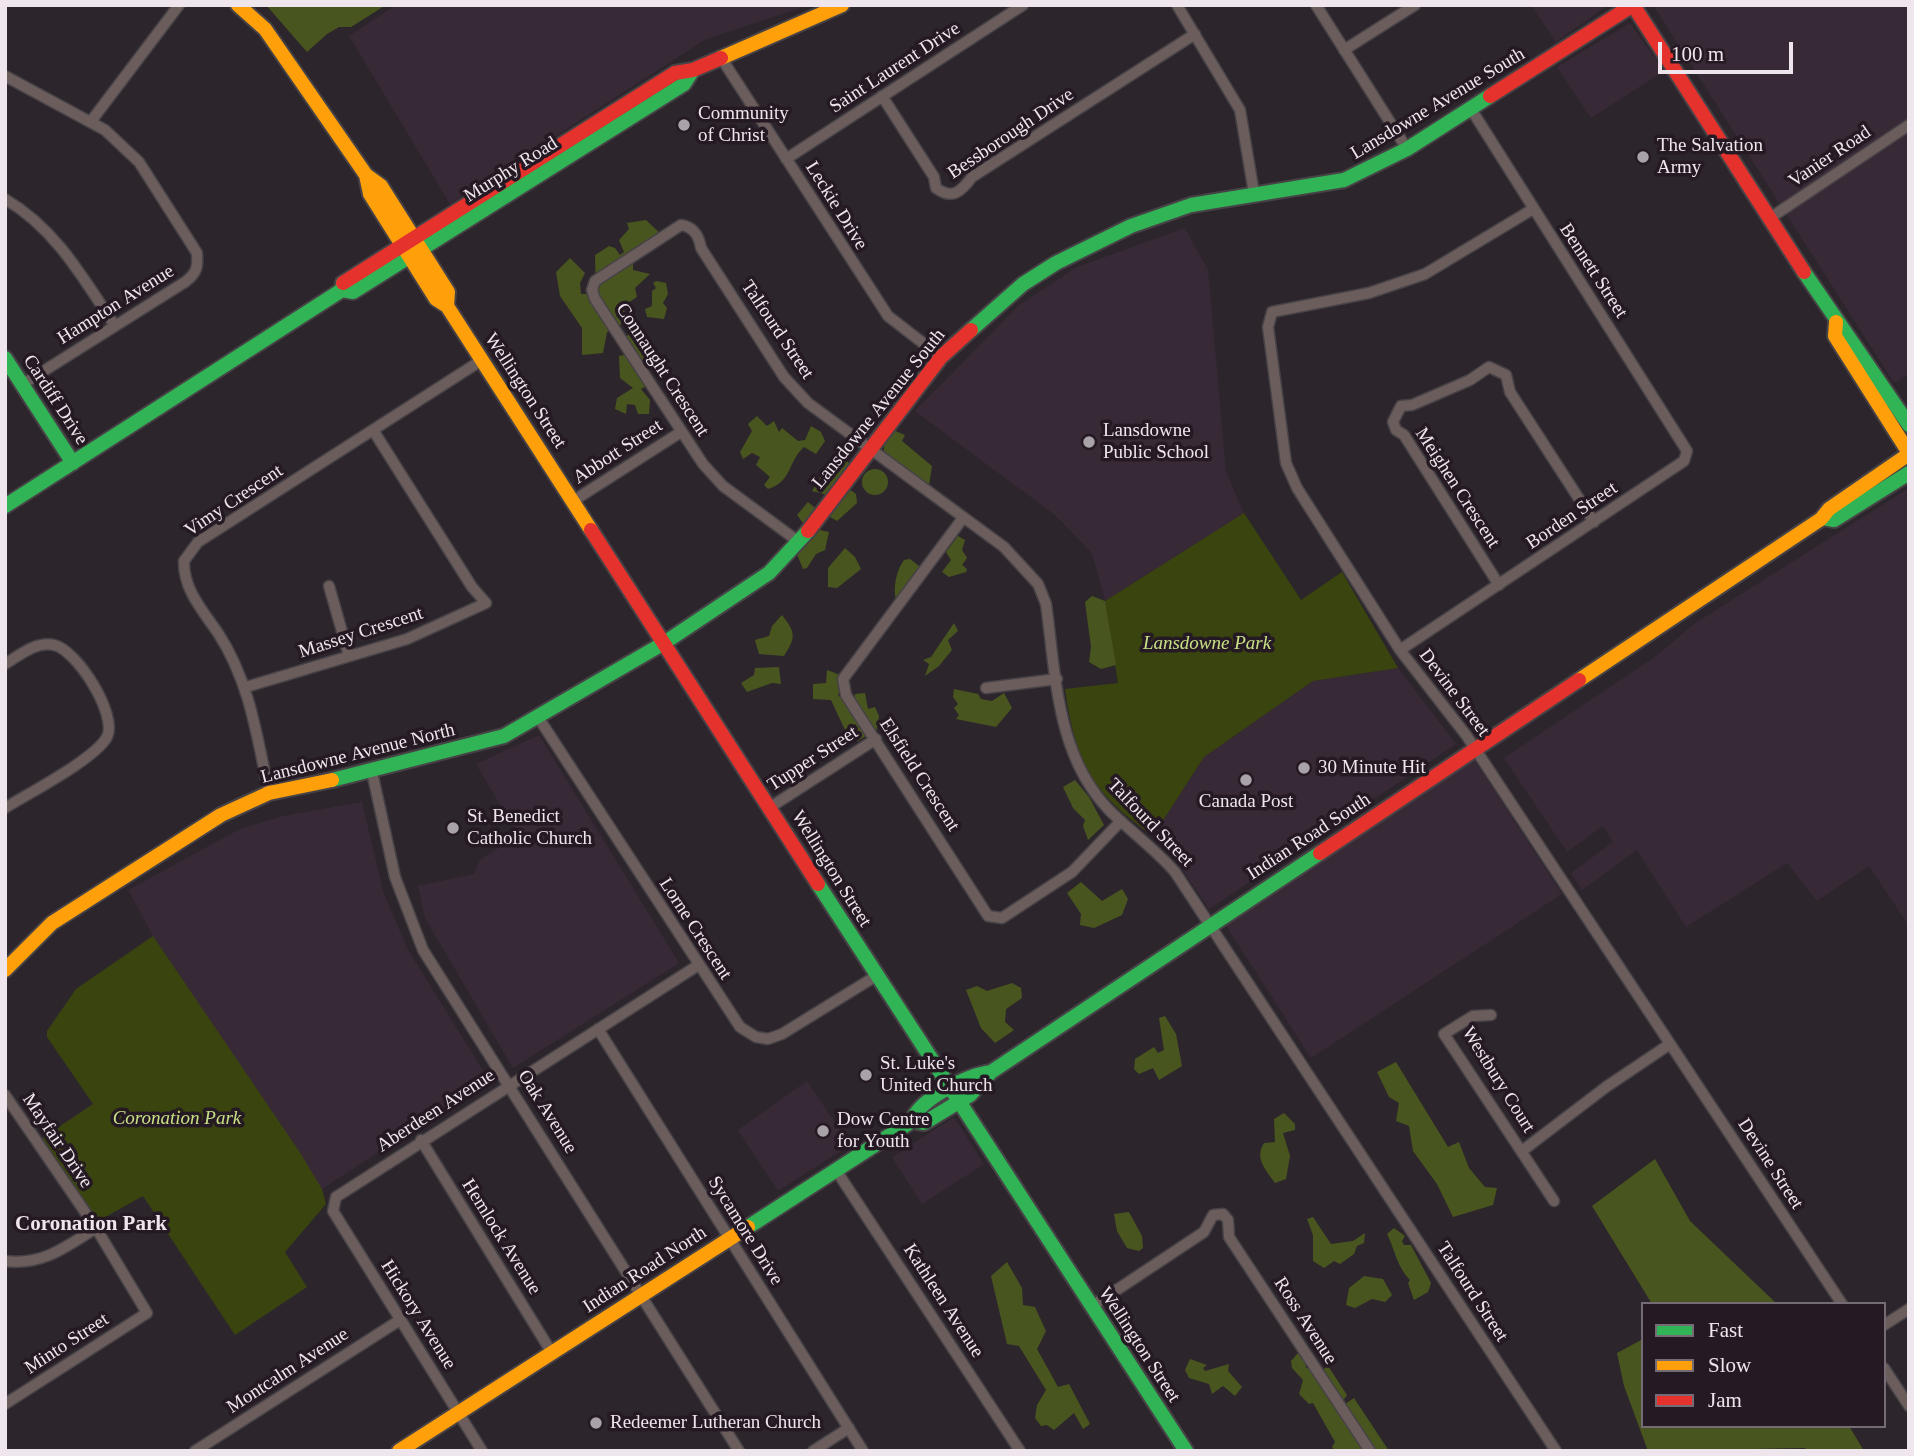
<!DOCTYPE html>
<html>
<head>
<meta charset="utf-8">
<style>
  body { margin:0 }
  #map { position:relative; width:1914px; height:1456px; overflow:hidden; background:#2c262c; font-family:"Times New Roman",serif }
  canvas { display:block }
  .frame { position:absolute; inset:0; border:7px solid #eee5ed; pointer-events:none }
  .legend { position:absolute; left:1641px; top:1302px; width:245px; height:126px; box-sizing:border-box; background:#251a24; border:2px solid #756b74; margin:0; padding:9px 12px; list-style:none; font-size:21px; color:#eee5ed }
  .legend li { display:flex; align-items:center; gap:14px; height:35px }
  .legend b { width:35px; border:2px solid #756b74 }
  .scale { position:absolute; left:1658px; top:42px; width:135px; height:32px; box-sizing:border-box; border:4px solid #eee5ed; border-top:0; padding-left:9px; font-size:21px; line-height:24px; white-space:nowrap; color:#eee5ed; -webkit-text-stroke:5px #251a24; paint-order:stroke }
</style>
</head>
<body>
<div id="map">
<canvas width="1914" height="1456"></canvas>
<div class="frame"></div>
<ul class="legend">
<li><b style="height:9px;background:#30b455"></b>Fast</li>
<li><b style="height:9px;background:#ff9f0a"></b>Slow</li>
<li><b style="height:9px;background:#e5322d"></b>Jam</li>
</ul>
<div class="scale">100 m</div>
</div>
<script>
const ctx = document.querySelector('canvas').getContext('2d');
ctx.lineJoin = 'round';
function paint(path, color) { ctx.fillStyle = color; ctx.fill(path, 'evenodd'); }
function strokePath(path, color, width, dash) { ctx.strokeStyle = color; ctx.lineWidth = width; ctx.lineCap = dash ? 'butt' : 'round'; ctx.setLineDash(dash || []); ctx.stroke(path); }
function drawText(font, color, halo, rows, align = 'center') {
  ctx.font = font + ' "Times New Roman",serif'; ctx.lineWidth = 7; ctx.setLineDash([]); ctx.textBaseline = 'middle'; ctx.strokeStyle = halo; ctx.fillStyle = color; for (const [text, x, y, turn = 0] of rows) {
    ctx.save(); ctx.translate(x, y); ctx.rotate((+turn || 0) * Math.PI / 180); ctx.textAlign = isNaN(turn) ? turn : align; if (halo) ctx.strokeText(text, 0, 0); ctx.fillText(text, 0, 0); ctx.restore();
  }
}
paint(new Path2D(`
  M396 5H809L706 39 450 204 349 36Z
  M1531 5H1608L1556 42Z
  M1653 5H1909V374L1894 383Z
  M1630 23 1664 71 1591 118 1557 67Z
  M1185 228 1208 270 1226 472 1244 513 1105 601 1092 553 1055 515 915 411 1019 305 1077 267Z
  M1909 488V926L1869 866 1817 901 1787 863 1686 927 1637 850 1582 890 1571 873 1613 842 1603 826 1567 852 1504 758 1655 657 1694 624Z
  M1398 668 1456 744 1209 909 1174 857 1153 836 1204 757 1313 681Z
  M539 735 679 963 513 1068 425 918 418 886 474 874 480 860 518 835 476 764Z
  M1473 758 1562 894 1311 1058 1225 924Z
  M362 802 383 891 408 950 489 1080 322 1189 153 936 128 890 240 829 283 816Z
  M807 1081 850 1145 778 1191 738 1130Z
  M954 1117 984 1164 922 1204 892 1157Z`), '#382937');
paint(new Path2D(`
  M1244 513 1301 600 1342 572 1398 668 1313 681 1204 757 1153 836C1091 792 1076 763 1065 689L1118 683 1105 601Z
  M153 936 301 1154 322 1189 326 1204 285 1252 307 1287 235 1335 143 1196 91 1225 38 1141 93 1104 47 1037V1031L76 989Z`), '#3a440f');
paint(new Path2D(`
  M266 5H386L351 27H339L327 34 307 52Z
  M646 220 663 236 633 252V270L650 274 635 288 637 297 622 307 626 314 619 328 607 332 603 353 582 355V328L560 296 556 272 570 258 585 273 580 283 581 294H596L595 255 609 246 615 248 620 255 624 252 619 240 629 229 627 223Z
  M656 281 666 283 668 294 663 303 667 308 664 319 647 317 645 309 652 306V291L656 288 653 283Z
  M638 327 643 331 645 342 641 349 653 366 647 371 652 383 641 389 650 400 649 414H638L635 405 627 404 626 414 615 409 617 398 633 388 620 378 619 356 624 355 623 339Z
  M757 416 767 426 774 421 779 432 782 428 798 441 805 440 811 426 821 432 825 441 816 454 804 447C788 461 792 482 768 489L764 485 770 477 756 465 760 457 752 453 743 459 740 452 752 431 748 424Z
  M893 430 905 435 902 441 932 466 928 492 884 460V440Z
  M842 457 850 464 839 482 856 494 857 503 837 521 827 515 828 495 812 491 828 465Z
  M862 482a13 13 0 1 1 26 0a13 13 0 1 1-26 0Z
  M808 502 819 511 815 529 829 532 825 550 816 554 807 568 803 569 796 552 809 531 797 515Z
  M958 536 965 540 962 550 967 558 962 565 967 569 966 572 949 577 942 572 951 560 946 552Z
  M845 548 855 557 861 569 837 588 828 587V568Z
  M910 559 923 569 897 603C892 590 896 571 904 560Z
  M1092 596 1105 601 1116 665 1101 669 1089 662 1091 647 1085 602Z
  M782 615C796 633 796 637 784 656L759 654 755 640 769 636 772 626Z
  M954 623 958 631 948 640 952 650 939 666 925 676 929 664 923 660 931 657Z
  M779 667 781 684 772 683 747 692 741 683 754 675 755 668Z
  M827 670 843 676 838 696 844 697 847 708 854 709 855 694 865 693 868 709 875 707 879 716 877 729 858 741 845 730 831 700 813 699V684L826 683Z
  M954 689 978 694 981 699 992 701 1004 693 1012 708 996 727 956 719 959 715 954 708 958 704 953 697Z
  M1075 780 1089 797 1104 825 1088 840 1083 826 1085 820 1073 808 1063 787Z
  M1081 882 1102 901 1122 889 1128 899 1122 915 1094 928 1080 925 1081 914 1067 893Z
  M1012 983 1021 988 1022 998 1006 1009 1005 1022 1014 1030 995 1043 981 1028 966 990 977 986 987 991Z
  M1165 1016 1176 1034 1182 1066 1159 1080 1153 1068 1139 1074 1134 1069 1135 1059 1154 1047 1158 1053 1164 1050 1159 1018Z
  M1396 1062 1448 1147 1459 1142 1469 1168 1485 1187 1497 1188 1493 1205 1453 1217 1437 1184 1413 1151 1409 1126 1396 1121 1399 1103 1389 1097 1377 1072Z
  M1284 1113 1295 1124V1130L1283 1133 1290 1156 1286 1179 1275 1183C1266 1170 1254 1158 1264 1143L1275 1142 1274 1119Z
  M1655 1159 1690 1221 1777 1304H1652L1592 1206Z
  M1129 1212 1142 1236 1143 1248 1139 1251 1127 1248 1117 1231 1114 1214Z
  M1313 1217 1331 1244 1353 1241 1365 1233 1364 1243 1357 1246 1354 1254 1340 1264 1334 1261 1324 1268 1313 1261V1235L1307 1219Z
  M1394 1228 1405 1236 1402 1241 1404 1245H1411L1431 1283 1428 1292 1414 1300 1408 1283 1410 1280C1397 1267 1395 1250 1387 1234Z
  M1007 1262 1022 1288 1023 1305 1035 1307 1046 1331 1037 1349 1058 1387 1069 1384 1090 1424 1083 1429 1074 1413 1054 1430 1047 1425 1041 1426 1035 1418 1037 1405 1046 1390 1019 1346 1007 1344 991 1276Z
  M1364 1276 1383 1279 1392 1295 1385 1302 1372 1299 1355 1308 1346 1305 1349 1288Z
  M1643 1339V1426H1849L1864 1451H1807L1805 1448 1648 1451 1624 1386 1617 1353Z
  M1298 1353 1305 1355 1306 1368H1311L1317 1374 1328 1366 1347 1395 1339 1407 1342 1412 1345 1404 1354 1398 1389 1451H1335L1332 1447 1335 1442 1313 1403 1309 1404 1299 1394 1303 1380 1292 1368 1291 1361Z
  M1190 1359 1207 1365 1203 1368 1205 1371 1229 1364 1228 1371 1242 1387 1235 1396 1223 1386 1212 1394 1209 1384 1189 1378 1185 1370Z`), '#49551e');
const street = new Path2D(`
  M1177 5 1240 110 1254 193
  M1316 5 1407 149
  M1344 50 1415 5
  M720 56 888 316 941 357
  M5 76 105 130 139 162 197 253C198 267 197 273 185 282L23 384
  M882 96 934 177 936 188C952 200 961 192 972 177L1195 34
  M92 120 179 5
  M786 159 1023 5
  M5 199C56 229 83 278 115 326
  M1533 209 1425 274 1369 293 1272 312 1268 327 1286 463 1297 488 1400 650 1466 735 1842 1304
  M1770 218 1909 125
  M573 501 681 432
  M963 518 843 679 846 695 988 916 1002 918 1072 872 1121 821
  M799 542 723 486 703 464 595 299 592 290 595 281 681 225C694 227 699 236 701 248L784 377 808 403 1004 547 1038 584 1046 604C1056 675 1056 755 1109 810 1130 831 1155 849 1175 872L1556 1451
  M1499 585 1404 435 1396 430 1393 422 1401 406 1412 405 1470 380 1489 367 1506 375 1510 392 1594 522
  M329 586 349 656
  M1400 650 1684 461 1687 451 1471 109
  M5 664C20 655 36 641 54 645 77 650 118 715 107 737 95 759 29 793 5 808
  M246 687 407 639 486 603 472 587 373 430
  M986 688 1057 679
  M538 717 740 1027 756 1037 768 1039 782 1034 876 976
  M372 772 395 877 423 950 739 1451
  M269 793C257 737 250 682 218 633 203 611 183 589 184 561L198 542 482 360
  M769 808 876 739
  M1491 1015 1473 1016 1444 1034 1554 1201
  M598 1029 863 1451
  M5 1095 96 1228 147 1313 5 1404
  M421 1140 552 1353
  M1522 1151 1606 1087 1670 1044
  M836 1170 1020 1451
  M5 1261C42 1266 66 1247 96 1228
  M1091 1307 1204 1232 1213 1215 1223 1214 1228 1220 1229 1237 1370 1451
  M1884 1325 1909 1309
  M1884 1368 1909 1406
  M195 1451 400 1320
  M482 1451 333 1211 336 1197 697 966
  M813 1451 849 1428`);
const fast = new Path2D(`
  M1804 272 1909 425
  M342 290 353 292 684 84 693 70
  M971 330 1023 284 1056 263 1131 226 1191 205 1344 180 1407 149 1490 96
  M5 358 73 463
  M5 506 342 290 343 283
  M1823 518 1834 520 1909 473
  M332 780 504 736 664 643 769 573 808 531
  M818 884 1186 1451
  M912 1121 924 1123 970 1095 991 1072 1320 853
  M748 1227 912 1121C919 1099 968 1075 991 1072`);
const slow = new Path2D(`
  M238 5 265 29 366 175 381 186 448 292 447 306
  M721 58 842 5
  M366 175 370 194 436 299 447 306 591 530
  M1836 322 1835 336 1909 453
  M1579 680 1821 519 1829 509 1909 454
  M5 970 52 923 221 815 269 793 332 780
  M399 1451 748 1227`);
const jam = new Path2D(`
  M1633 5 1804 272
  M1490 96 1633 5
  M343 283 675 73 693 70 721 58
  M591 530 818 884
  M808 531 941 357 971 330
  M1320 853 1579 680`);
strokePath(street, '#464246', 13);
strokePath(fast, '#464246', 18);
strokePath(slow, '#464246', 18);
strokePath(jam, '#464246', 18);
strokePath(street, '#6c5d5d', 10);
strokePath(fast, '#30b455', 14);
strokePath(slow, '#ff9f0a', 14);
strokePath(jam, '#e5322d', 14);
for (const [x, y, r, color] of [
  [684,125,7,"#aaa2a9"],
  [1643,157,7,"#aaa2a9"],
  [1089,442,7,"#aaa2a9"],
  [1304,768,7,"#aaa2a9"],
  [1246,780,7,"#aaa2a9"],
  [453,828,7,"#aaa2a9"],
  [866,1075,7,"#aaa2a9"],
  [823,1131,7,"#aaa2a9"],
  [596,1423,7,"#aaa2a9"]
]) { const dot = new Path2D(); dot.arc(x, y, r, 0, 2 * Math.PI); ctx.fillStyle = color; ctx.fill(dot); strokePath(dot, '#251a24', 2.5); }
drawText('19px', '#eee5ed', '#251a24', [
  ["Saint Laurent Drive",895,68,-33],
  ["Lansdowne Avenue South",1438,104,-31],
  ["Bessborough Drive",1011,134,-34],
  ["Vanier Road",1830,157,-34],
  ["Murphy Road",511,170,-32],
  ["Leckie Drive",836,206,58],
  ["Bennett Street",1593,271,57],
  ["Hampton Avenue",116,305,-32],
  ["Talfourd Street",777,330,56],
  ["Connaught Crescent",662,370,57],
  ["Wellington Street",525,391,57],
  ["Cardiff Drive",55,400,57],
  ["Lansdowne Avenue South",879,409,-51],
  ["Abbott Street",618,452,-33],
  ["Meighen Crescent",1457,488,57],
  ["Vimy Crescent",234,501,-34],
  ["Borden Street",1572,516,-34],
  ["Massey Crescent",361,633,-18],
  ["Devine Street",1454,693,53],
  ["Lansdowne Avenue North",358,754,-14],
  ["Tupper Street",813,759,-33],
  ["Elsfield Crescent",919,775,57],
  ["Talfourd Street",1150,823,46],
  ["Indian Road South",1309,837,-33],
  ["Wellington Street",831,869,58],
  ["Lorne Crescent",695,929,57],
  ["Westbury Court",1498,1080,58],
  ["Aberdeen Avenue",436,1111,-33],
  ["Oak Avenue",547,1112,58],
  ["Mayfair Drive",57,1141,56],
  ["Devine Street",1770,1164,57],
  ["Sycamore Drive",745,1231,58],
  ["Hemlock Avenue",501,1237,58],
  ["Indian Road North",645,1270,-33],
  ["Talfourd Street",1472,1292,57],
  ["Kathleen Avenue",943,1301,57],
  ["Hickory Avenue",418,1315,58],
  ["Ross Avenue",1305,1321,57],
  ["Minto Street",67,1344,-33],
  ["Wellington Street",1139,1345,57],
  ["Montcalm Avenue",288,1371,-33]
]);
drawText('19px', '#eee5ed', '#251a24', [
  ["Community",698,114],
  ["of Christ",698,136],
  ["The Salvation",1657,146],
  ["Army",1657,168],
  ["Lansdowne",1103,431],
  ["Public School",1103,453],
  ["30 Minute Hit",1318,768],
  ["Canada Post",1246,802,"center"],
  ["St. Benedict",467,817],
  ["Catholic Church",467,839],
  ["St. Luke's",880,1064],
  ["United Church",880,1086],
  ["Dow Centre",837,1120],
  ["for Youth",837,1142],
  ["Redeemer Lutheran Church",610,1423]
], 'left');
drawText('italic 19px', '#c8e085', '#251a24', [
  ["Lansdowne Park",1207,644],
  ["Coronation Park",177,1119]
]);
drawText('bold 21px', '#eee5ed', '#251a24', [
  ["Coronation Park",91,1225]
]);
</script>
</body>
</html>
